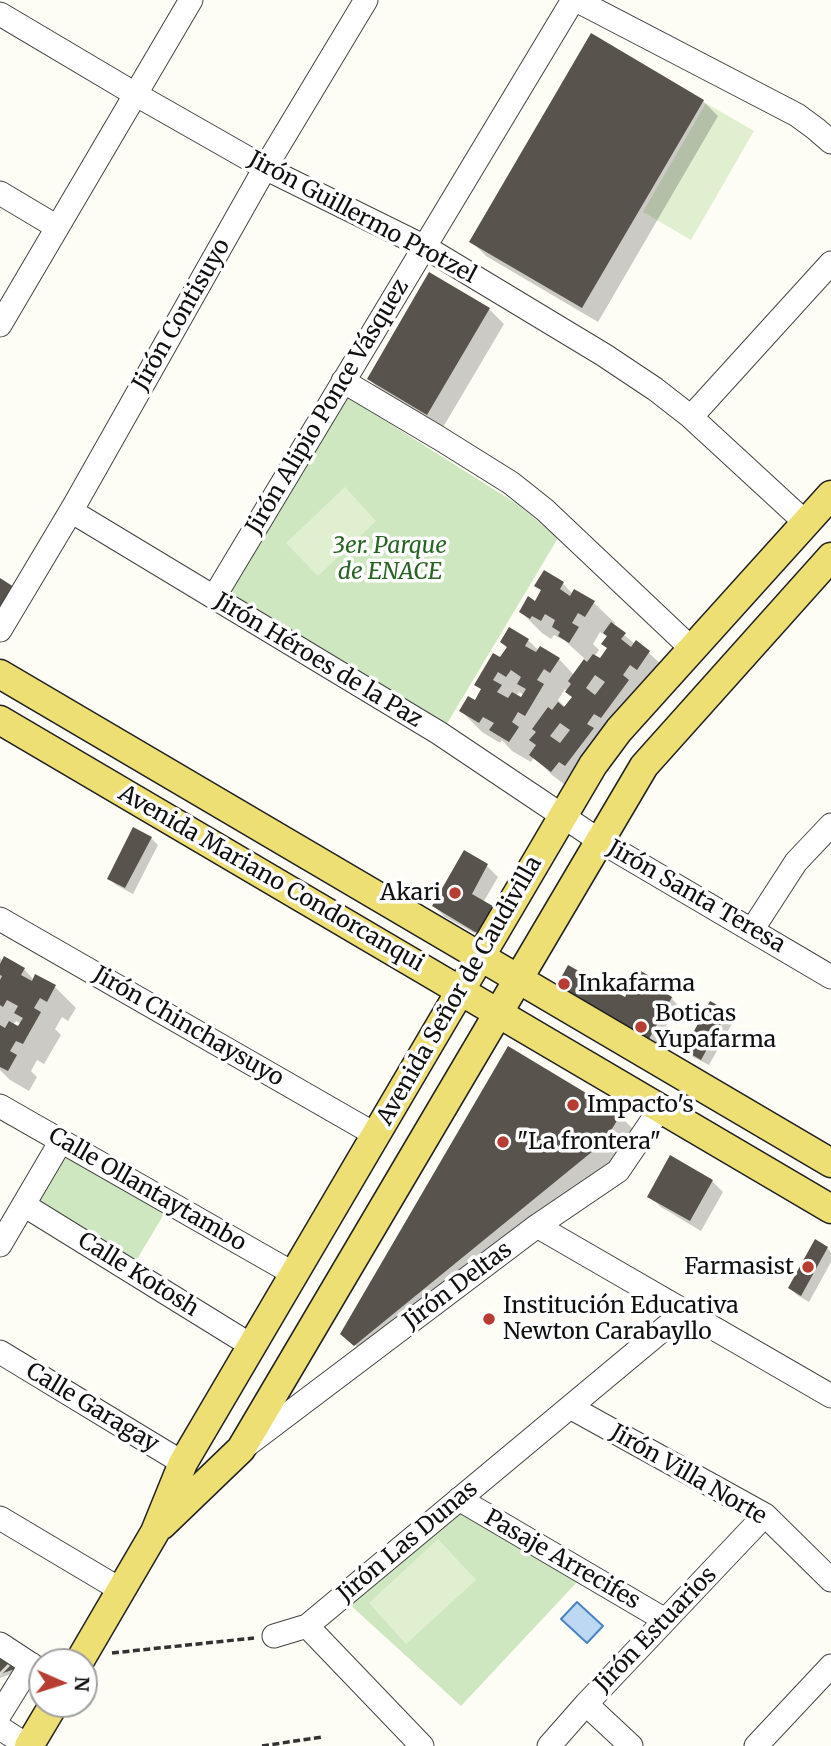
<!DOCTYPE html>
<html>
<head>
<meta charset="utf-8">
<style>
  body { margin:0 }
  #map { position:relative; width:831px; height:1746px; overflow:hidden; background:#fefdf5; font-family:Merriweather,serif }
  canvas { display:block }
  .north { position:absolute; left:28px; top:1648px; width:70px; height:70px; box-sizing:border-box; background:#fff; border:2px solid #9f9f9f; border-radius:50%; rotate:93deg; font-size:19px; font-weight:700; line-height:28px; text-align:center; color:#101010 }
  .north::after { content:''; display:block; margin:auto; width:24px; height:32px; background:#b73c32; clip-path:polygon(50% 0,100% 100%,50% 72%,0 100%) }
</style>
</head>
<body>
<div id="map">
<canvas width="831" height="1746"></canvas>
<div class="north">N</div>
</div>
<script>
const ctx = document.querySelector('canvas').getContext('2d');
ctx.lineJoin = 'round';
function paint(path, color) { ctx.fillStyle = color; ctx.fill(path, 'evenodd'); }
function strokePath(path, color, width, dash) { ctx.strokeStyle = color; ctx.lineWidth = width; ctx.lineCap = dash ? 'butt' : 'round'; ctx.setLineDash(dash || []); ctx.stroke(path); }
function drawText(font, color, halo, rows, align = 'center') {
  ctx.font = font + ' Merriweather,serif'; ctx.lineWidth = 7; ctx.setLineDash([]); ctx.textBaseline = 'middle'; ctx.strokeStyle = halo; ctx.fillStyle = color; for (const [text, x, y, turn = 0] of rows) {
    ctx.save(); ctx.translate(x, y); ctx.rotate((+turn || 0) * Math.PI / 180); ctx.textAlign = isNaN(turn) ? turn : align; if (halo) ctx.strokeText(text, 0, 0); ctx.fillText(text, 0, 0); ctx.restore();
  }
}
paint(new Path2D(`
  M346 396 517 504 558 538 445 727 226 595Z
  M67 1149 167 1209 136 1261 36 1201Z
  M461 1509 578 1581 461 1706 347 1602Z`), '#cfe7c0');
paint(new Path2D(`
  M706 103 754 131 691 240 643 212Z
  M345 487 376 521 318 576 286 543Z
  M438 1539 476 1580 406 1644 369 1603Z`), '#e1efd1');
const water = new Path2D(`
  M577 1602 603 1626 587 1643 561 1619Z`);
paint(water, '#bdd8f2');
strokePath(water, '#4984c3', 2);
paint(new Path2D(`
  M703 101 718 116 598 322 486 256 471 241Z
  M489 309 504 324 442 429 383 394 369 379Z
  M563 584 573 594 594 603 615 623 613 626 635 644 636 643 649 653 670 673 573 791 552 775 534 757 531 762 512 751 502 740 500 743 482 732 461 711 476 702 508 648 502 642 528 640 539 651 559 659 574 675 586 660 563 639V640L554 635 551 639 542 633 521 612 535 603 542 591 536 586ZM600 632 608 637 609 649 600 661 594 657 599 650 593 644ZM565 689 573 697 566 708 558 700ZM519 692 524 695 521 699 516 696Z
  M151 838 158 845 133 894 116 885 109 878Z
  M465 853 487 866 498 877 484 901 483 938 445 917 434 906Z
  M0 958 3 962 24 969 34 980 36 976 55 987 76 1008 68 1021 62 1017 55 1029 61 1035 44 1064 37 1060 31 1071 37 1077 29 1091 10 1080 0 1070ZM16 1021 21 1024 19 1028 13 1025Z
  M658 983 673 998 672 999 678 1005 656 1044 573 1001 625 999Z
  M727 1013 734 1020 709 1065 693 1057 686 1049Z
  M509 1048 620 1116 634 1130 618 1157 370 1359 343 1333Z
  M712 1181 723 1192 701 1231 661 1207 649 1196Z
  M827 1248 831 1252V1262L809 1302 797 1295 790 1288Z
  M0 1657 28 1668 0 1678Z`), '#0003');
paint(new Path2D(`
  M591 33 704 100 582 308 469 242Z
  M429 272 490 308 427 415 367 379Z
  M544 570 564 582 560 589 570 596 574 589 595 601 585 617 578 613 572 623 579 627 569 643 558 636 560 632 552 627 555 620 545 614 541 621 532 616 530 619 519 612 528 596 535 601 541 590 534 586Z
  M0 578 14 587 0 611Z
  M611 622 626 633 621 639 631 647 636 640 650 651 637 670 630 665 623 675 629 680 601 718 594 714 587 724 594 728 565 766 559 762 551 772 529 755 536 745 529 740 536 732 532 729 548 707 552 710 558 702 564 707 572 697 565 692 571 684 568 681 584 659 587 662 593 654 600 658 607 648 601 644 607 636 603 633ZM595 675 605 682 595 695 586 688ZM560 723 570 730 560 743 550 736Z
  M509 627 529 639 525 646 536 652 540 646 560 658 550 673 544 669 537 680 544 684 525 716 518 712 512 722 519 727 509 742 489 730 494 723 483 717 479 723 459 711 468 696 475 700 481 689 474 685 493 653 500 657 507 647 500 642ZM511 670 521 677 517 684 526 689 521 697 512 692 508 698 497 692 502 685 493 680 498 672 506 677Z
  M133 827 152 837 125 888 107 879Z
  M464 850 488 864 472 894 498 909 485 931 475 932 432 906Z
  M4 956 25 968 21 975 32 981 35 974 56 985 47 1002 40 998 34 1008 41 1012 23 1044 16 1041 10 1051 17 1055 8 1071 0 1067V1025L5 1028 9 1021 18 1026 23 1018 14 1013 18 1006 7 1000 3 1007 0 1005V980L2 976 0 975V964Z
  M568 965 625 997 639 970 660 982 656 988 672 997 649 1039 556 987Z
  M710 1001 728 1011 701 1060 684 1050Z
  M508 1046 621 1114 604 1142 354 1346 340 1334Z
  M670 1155 713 1180 690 1221 647 1197Z
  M815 1239 828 1247 801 1296 788 1288Z
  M0 1655 27 1665 0 1674Z`), '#58534d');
strokePath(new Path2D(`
  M0 1672 2 1674`), '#dad9d3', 23, [23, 11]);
const minor = new Path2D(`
  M576 0 797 115 816 129 831 142
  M0 14 135 94 265 168 425 247 604 355 655 389 691 417 806 523
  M0 193 57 227
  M0 325 191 0
  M343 381 439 438 511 483 545 510 692 649
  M691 417 831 263
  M71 511 439 733 600 841 831 977
  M214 597 573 0
  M0 630 74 506 265 168 366 0
  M0 919 376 1135
  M752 930 796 862 831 825
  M0 1106 294 1274
  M24 1205 252 1346
  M537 1226 831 1396
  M0 1245 61 1141
  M0 1352 183 1463
  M570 1407 765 1515 831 1580
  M247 1445 537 1226 618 1171 660 1109
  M459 1499 665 1620
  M0 1518 121 1590
  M307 1626 422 1746
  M274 1636 307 1626 684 1312
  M0 1644 38 1669H42
  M586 1704 631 1746
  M0 1714 31 1664
  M0 1728 28 1746
  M549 1746 586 1704 765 1515
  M756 1746 831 1666`);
const major = new Path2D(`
  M0 674 831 1163
  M0 720 831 1209
  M162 1525 241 1449 644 766 831 557
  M79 1662 155 1532 183 1463 593 765 619 730 831 495
  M29 1746 54 1704`);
strokePath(minor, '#434343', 25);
strokePath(major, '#212121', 31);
strokePath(new Path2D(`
  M112 1653 254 1638
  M262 1746 322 1737`), '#323232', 3.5, [7, 3.5]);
strokePath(minor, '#fff', 23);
strokePath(major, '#eedf75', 28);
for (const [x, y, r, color] of [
  [455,893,7,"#b73c32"],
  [564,984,7,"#b73c32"],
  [641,1027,7,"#b73c32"],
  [573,1105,7,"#b73c32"],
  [503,1142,7,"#b73c32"],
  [808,1267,7,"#b73c32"],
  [489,1319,7,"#b73c32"]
]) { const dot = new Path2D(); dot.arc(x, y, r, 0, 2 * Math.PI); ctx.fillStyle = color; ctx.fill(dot); strokePath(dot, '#fff', 2.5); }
drawText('23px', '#101010', '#fff', [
  ["Jirón Guillermo Protzel",362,218,28],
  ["Jirón Contisuyo",182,315,-60],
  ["Jirón Alipio Ponce Vásquez",328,407,-59],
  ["Jirón Héroes de la Paz",318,661,31],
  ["Avenida Mariano Condorcanqui",271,879,30],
  ["Jirón Santa Teresa",696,897,30],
  ["Avenida Señor de Caudivilla",460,991,-60],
  ["Jirón Chinchaysuyo",188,1027,30],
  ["Calle Ollantaytambo",147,1190,30],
  ["Calle Kotosh",138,1275,32],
  ["Jirón Deltas",458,1286,-37],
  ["Calle Garagay",92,1408,31],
  ["Jirón Villa Norte",688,1475,30],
  ["Jirón Las Dunas",408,1542,-40],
  ["Pasaje Arrecifes",562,1560,30],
  ["Jirón Estuarios",656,1630,-46]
]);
drawText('italic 23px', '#2a6425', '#fff', [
  ["3er. Parque",390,546],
  ["de ENACE",390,572]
]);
drawText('23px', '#101010', '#fff', [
  ["Akari",441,893,"right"],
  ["Inkafarma",578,984],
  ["Boticas",655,1014],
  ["Yupafarma",655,1040],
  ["Impacto's",587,1105],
  ["\"La frontera\"",517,1142],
  ["Farmasist",794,1267,"right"],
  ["Institución Educativa",503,1306],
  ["Newton Carabayllo",503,1332]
], 'left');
</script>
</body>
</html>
